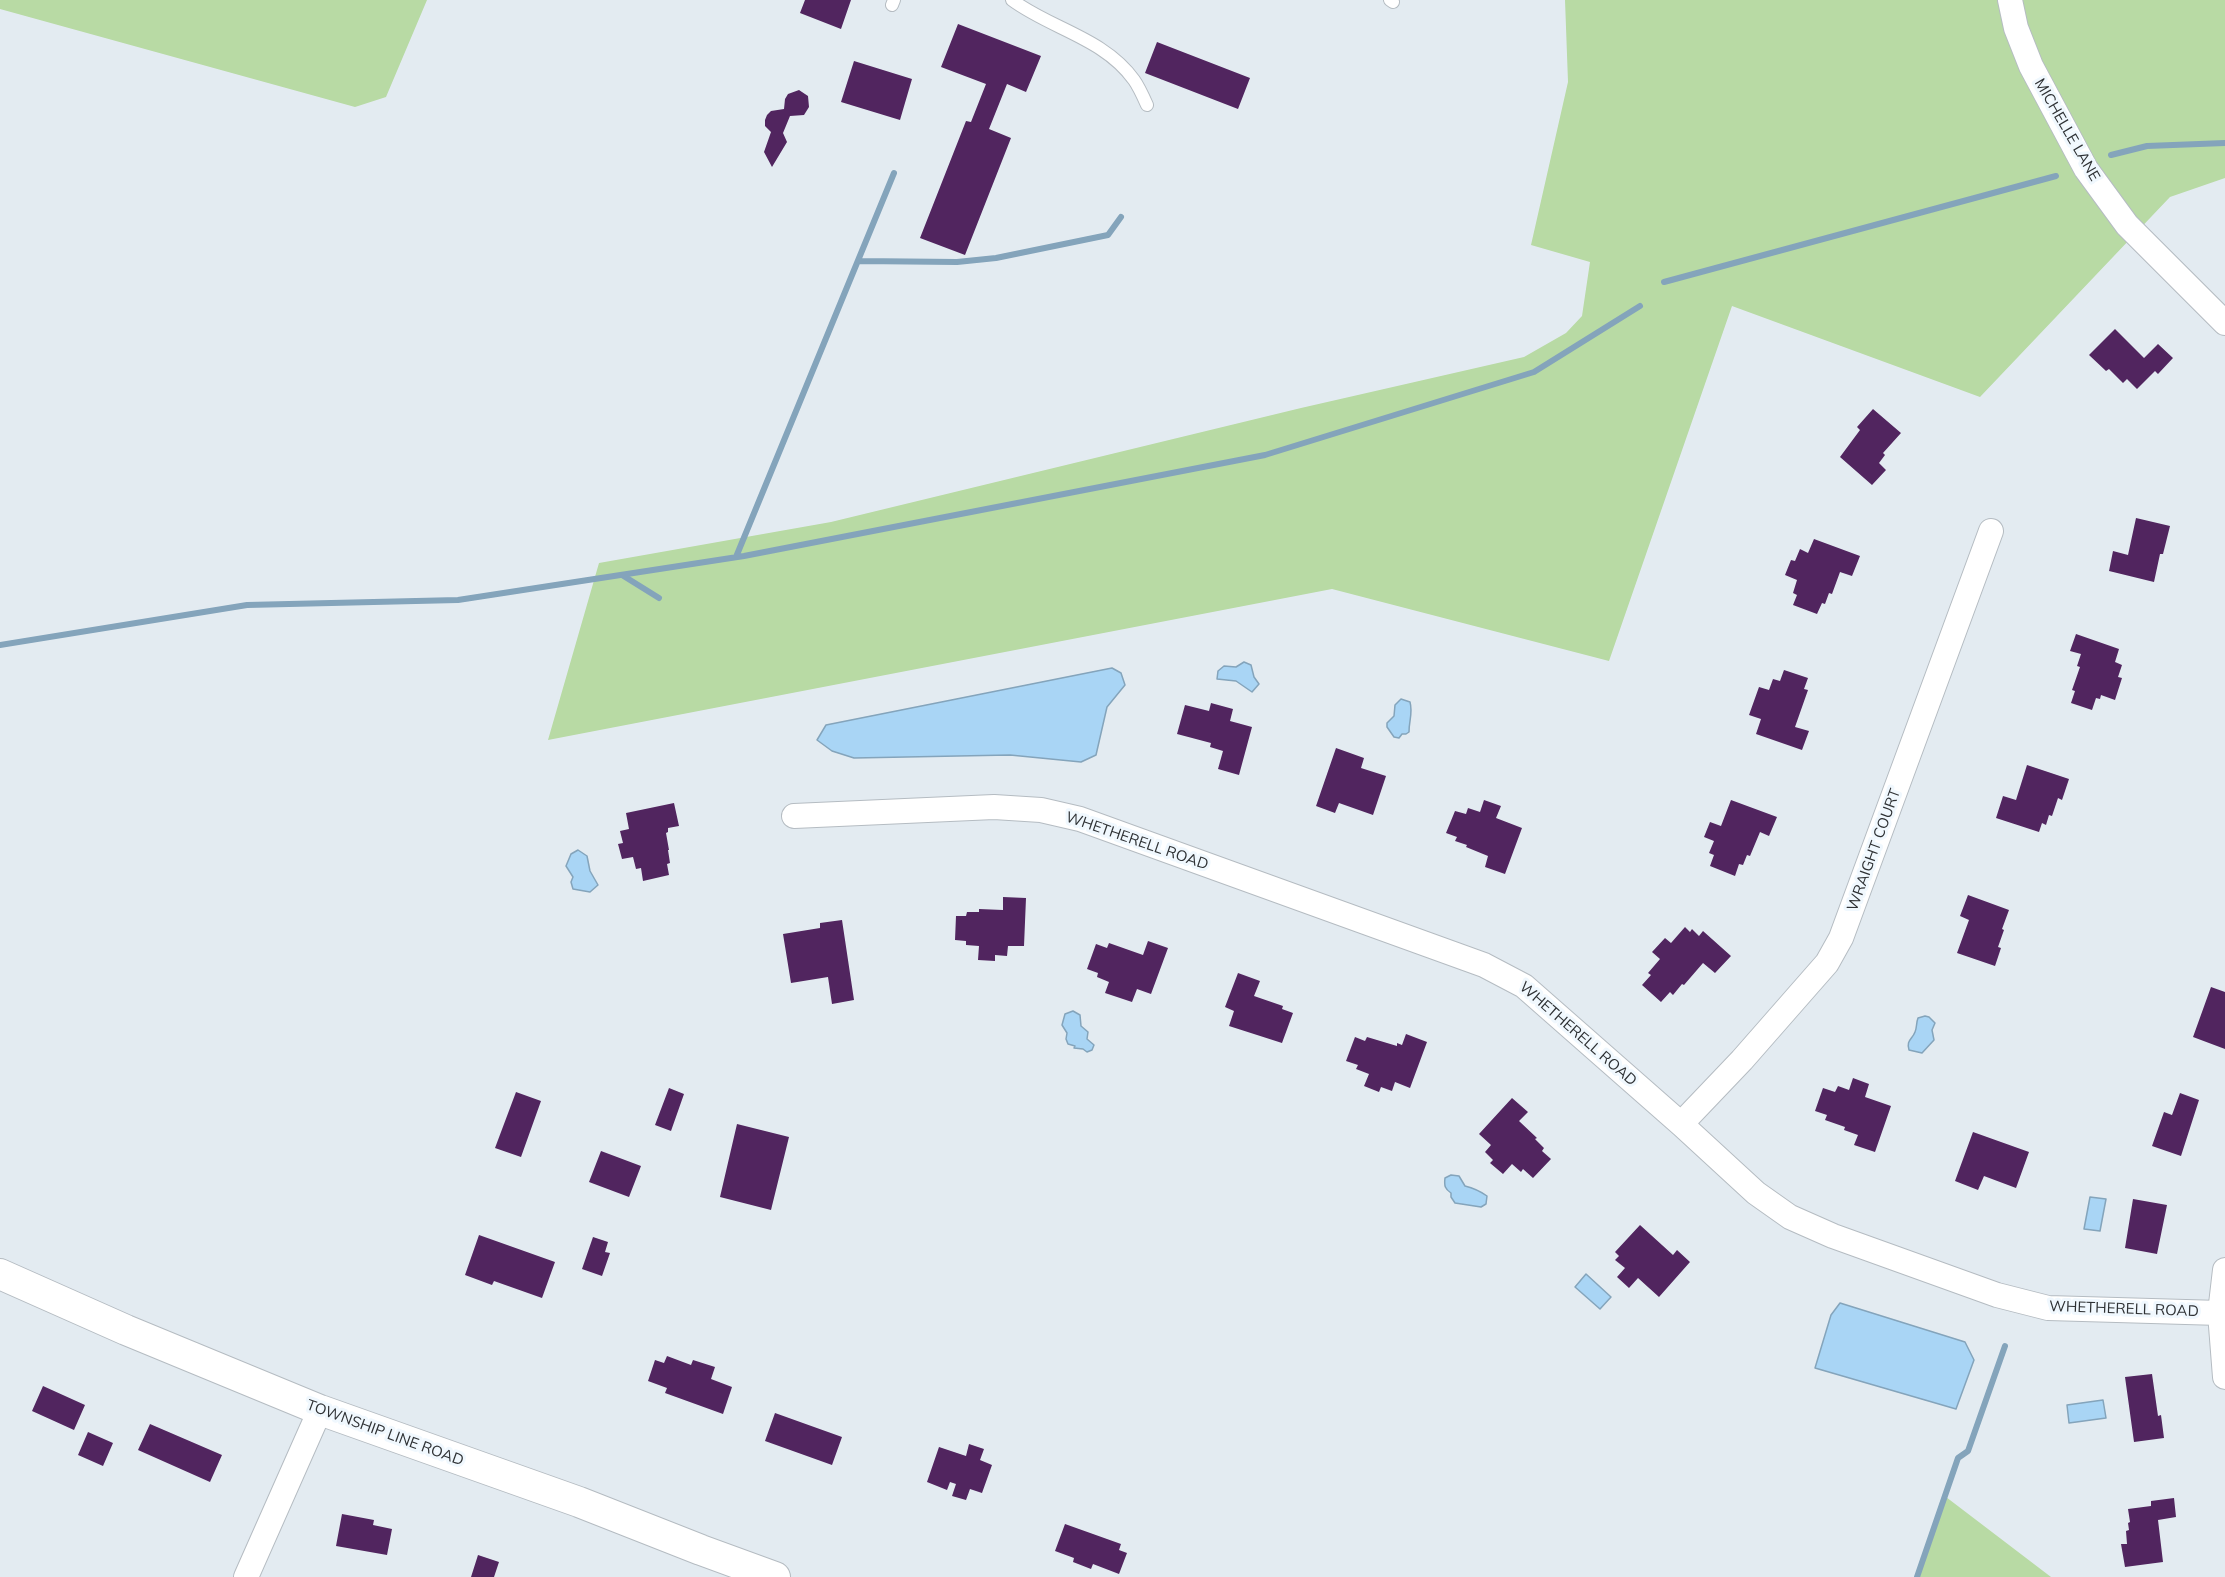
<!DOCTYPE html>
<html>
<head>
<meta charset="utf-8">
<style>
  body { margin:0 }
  canvas { display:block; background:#e3ebf1 }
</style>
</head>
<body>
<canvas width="2225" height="1577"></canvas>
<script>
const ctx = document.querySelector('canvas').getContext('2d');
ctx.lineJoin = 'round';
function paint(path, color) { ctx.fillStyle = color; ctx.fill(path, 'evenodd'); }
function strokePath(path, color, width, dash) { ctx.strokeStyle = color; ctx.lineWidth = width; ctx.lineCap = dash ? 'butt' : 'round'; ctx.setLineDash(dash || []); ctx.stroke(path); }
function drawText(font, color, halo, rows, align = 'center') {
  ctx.font = font + ' Mulish,sans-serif'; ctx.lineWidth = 6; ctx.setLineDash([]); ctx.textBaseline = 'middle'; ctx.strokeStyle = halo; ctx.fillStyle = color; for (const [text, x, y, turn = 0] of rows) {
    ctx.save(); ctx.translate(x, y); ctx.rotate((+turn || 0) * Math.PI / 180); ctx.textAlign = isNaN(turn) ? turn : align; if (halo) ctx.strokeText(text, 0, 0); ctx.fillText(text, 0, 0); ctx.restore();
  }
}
paint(new Path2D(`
  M0 0H427L386 97 355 107 0 9Z
  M1565 0H2225V178L2170 197 1980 397 1732 306 1609 661 1332 589 548 740 599 563 831 522 1301 408 1524 357 1566 333 1582 316 1590 262 1531 245 1568 82Z
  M1946 1497 2051 1577H1917Z`), '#b8daa4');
const water = new Path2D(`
  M1244 662 1251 665 1254 677 1259 684 1252 692 1236 681 1217 679 1218 671 1224 666 1236 667Z
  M1112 668 1121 673 1125 685 1107 707 1096 755 1081 762 1010 755 854 758 832 751 817 740 826 725Z
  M1401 699 1410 702C1413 713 1409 720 1409 732L1406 734H1402L1399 738 1394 737 1387 727V723L1394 716 1395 705Z
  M578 850 587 856 590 871 598 885 590 892 573 889 571 882 573 877 566 866 571 854Z
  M1073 1011 1080 1015 1081 1026 1088 1032 1087 1039 1094 1045 1092 1050 1087 1052 1083 1049 1074 1048 1075 1046 1068 1044 1066 1039 1067 1033 1062 1025 1065 1014Z
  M1925 1016 1929 1017 1935 1023 1932 1030 1934 1040 1922 1053 1909 1050C1906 1040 1912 1040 1915 1032 1917 1028 1916 1023 1918 1018Z
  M1451 1175 1459 1176 1465 1186C1473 1188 1480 1191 1487 1196L1486 1204 1481 1207 1455 1203 1451 1197V1193C1445 1189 1444 1186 1445 1178Z
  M2090 1197 2106 1199 2100 1231 2084 1229Z
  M1586 1274 1611 1297 1600 1309 1575 1287Z
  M1840 1303 1965 1342 1974 1360 1956 1409 1815 1368 1831 1315Z
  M2103 1400 2106 1418 2069 1423 2067 1405Z`);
paint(water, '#a9d5f5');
strokePath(water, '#84a4bb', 1.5);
strokePath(new Path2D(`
  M2111 155 2147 146 2225 143
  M859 261 957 262 996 258 1108 235 1121 217
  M1664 282 2056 176
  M736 557 894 173
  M622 575 659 598
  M0 645 247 605 458 600 744 556 1265 455 1534 372 1640 306
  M1917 1577 1958 1458 1968 1451 2005 1346`), '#84a4bb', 6);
paint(new Path2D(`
  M805 0H851L841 29 800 13Z
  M958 24 1041 56 1026 92 1007 84 989 129 1011 138 965 255 920 238 966 121 971 122 986 84 941 67Z
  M1157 42 1250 78 1238 109 1145 73Z
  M854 61 912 79 900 120 841 102Z
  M799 90 808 96 809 107 804 115 790 116 783 133 787 142 772 167 764 152 771 132 765 126V120L767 115 771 111 784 109 785 99 788 94Z
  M2115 329 2144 358 2158 344 2173 358 2158 374 2155 371 2137 389 2127 379 2123 383 2109 369 2106 371 2089 355Z
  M1873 409 1901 433 1883 453 1885 455 1879 463 1886 470 1872 485 1840 457 1860 430 1857 427Z
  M2136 518 2170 526 2163 554H2160L2154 582 2109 571 2113 551 2128 555Z
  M1814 539 1860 556 1852 576 1840 572 1832 594 1829 593 1825 604 1822 603 1817 614 1793 605 1797 595 1793 593 1797 580 1785 575 1791 560 1795 561 1800 549 1808 553Z
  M2076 634 2119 649 2115 662 2122 665 2118 677 2122 678 2115 700 2101 695 2100 699 2096 698 2092 710 2071 703 2075 691 2072 690 2080 667 2077 666 2081 654 2070 651Z
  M1784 670 1808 678 1804 689 1808 690 1795 727 1809 731 1802 750 1756 734 1761 719 1749 715 1759 687 1769 690 1773 679 1780 681Z
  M1211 703 1233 709 1230 721 1252 727 1239 775 1218 769 1223 751 1210 747 1211 743 1177 734 1185 705 1209 711Z
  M1336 748 1364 758 1361 768 1386 776 1373 815 1339 803 1335 813 1316 806Z
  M2027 765 2069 779 2062 800 2058 798 2052 816 2049 815 2046 825 2042 823 2039 832 1996 818 2003 796 2016 800Z
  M1484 800 1501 806 1496 818 1522 828 1505 874 1485 867 1488 856 1466 847 1467 845 1455 841 1457 837 1446 833 1455 811 1466 814 1468 808 1480 812Z
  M1731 800 1777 817 1769 836 1760 832 1750 856 1747 855 1743 865 1739 864 1735 876 1710 866 1714 855 1709 853 1714 841 1704 837 1710 822 1721 826Z
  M674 803 679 826 668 828V832L666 833 669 850H668L670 863 667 864 669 875 643 881 641 868 636 869 633 857 622 859 618 844 623 843 620 831 629 829 626 813Z
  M1968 895 2009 910 2002 929 2004 930 1998 947 2001 948 1995 966 1957 953 1969 920 1960 916Z
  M1003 897 1026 898 1024 946H1008L1007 956 995 955V961L978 960 979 946 966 945V941L955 940 956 916H966L967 912H979V909L1003 910Z
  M842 920 854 1000 832 1004 828 977 791 983 783 934 820 928V923Z
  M1685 927 1690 932 1692 929 1699 936 1703 931 1731 956 1715 973 1703 963 1684 985 1682 984 1673 995 1670 992 1661 1002 1642 985 1651 975 1648 973 1660 959 1652 952 1665 938 1671 943Z
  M1148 941 1168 948 1151 994 1137 989 1132 1002 1105 993 1109 982 1097 977 1098 973 1087 969 1096 944 1107 948 1109 943 1143 955Z
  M1238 973 1260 981 1254 996 1283 1006 1282 1009 1293 1013 1282 1043 1229 1026 1234 1011 1225 1007Z
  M2211 987 2225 992V1049L2193 1037Z
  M1406 1034 1427 1042 1410 1088 1395 1082 1392 1091 1381 1087 1379 1092 1364 1086 1369 1074 1356 1069 1358 1065 1346 1061 1355 1037 1365 1041 1367 1037 1397 1046V1043L1402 1045Z
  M1853 1078 1869 1084 1865 1097 1891 1106 1875 1152 1854 1145 1858 1135 1844 1130 1845 1127 1825 1120 1827 1115 1815 1111 1823 1088 1835 1092 1838 1086 1849 1090Z
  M669 1088 684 1094 671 1131 655 1125Z
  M516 1092 541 1101 521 1157 495 1148Z
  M2180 1093 2199 1100 2181 1156 2152 1146 2164 1112 2172 1115Z
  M1512 1098 1528 1112 1519 1121 1537 1138 1535 1139 1544 1148 1542 1151 1551 1159 1533 1178 1523 1169 1521 1172 1512 1164 1503 1174 1490 1163 1493 1160 1485 1152 1491 1145 1479 1134Z
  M737 1124 789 1137 771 1210 720 1197Z
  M1973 1132 2029 1152 2016 1188 1984 1176 1978 1190 1955 1181Z
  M601 1151 641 1166 629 1197 589 1182Z
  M2133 1199 2167 1205 2157 1254 2125 1248Z
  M1640 1225 1673 1255 1677 1250 1690 1262 1659 1297 1638 1278 1629 1288 1617 1277 1625 1268 1615 1260 1619 1256 1615 1252Z
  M479 1235 555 1262 542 1298 494 1281 492 1285 465 1275Z
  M593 1237 608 1242 605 1252 610 1253 602 1276 582 1269Z
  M667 1356 691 1365 693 1360 715 1367 711 1379 732 1387 723 1414 665 1393 667 1388 648 1381 655 1360 664 1363Z
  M2152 1374 2158 1416 2161 1415 2164 1438 2134 1442 2125 1377Z
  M43 1386 85 1405 74 1430 32 1411Z
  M775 1413 842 1437 832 1465 765 1441Z
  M150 1424 222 1455 210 1482 138 1450Z
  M88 1432 113 1443 103 1466 78 1455Z
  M969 1444 984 1449 980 1460 992 1465 982 1493 970 1489 966 1500 952 1496 956 1484 950 1482 947 1490 927 1482 939 1447 966 1456Z
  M2174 1498 2176 1517 2158 1520 2163 1562 2125 1567 2121 1544H2127L2126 1531 2129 1530 2128 1523 2130 1522 2128 1509 2151 1506V1501Z
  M342 1514 374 1520 373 1525 392 1529 387 1555 336 1546Z
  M1065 1524 1121 1544 1119 1550 1127 1553 1119 1574 1093 1564 1091 1569 1073 1562 1074 1558 1055 1551Z
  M478 1555 499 1562 494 1577H471Z`), '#51255f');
const service = new Path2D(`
  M1012 0C1051 29 1104 38 1134 80 1139 87 1143 96 1147 105
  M1390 0 1393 2
  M892 5 894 0`);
const minor = new Path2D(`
  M2010 0 2016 28 2031 66 2086 169 2127 225 2225 323
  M794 816 994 807 1041 810 1080 819 1484 965 1524 986 1681 1124 1756 1193 1790 1217 1833 1236 1997 1295 2048 1308 2220 1313
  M1681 1124 1742 1060 1827 963 1841 938 1991 531
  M2225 1270 2220 1313 2225 1377
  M246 1577 320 1410`);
const tertiary = new Path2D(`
  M0 1274 126 1330 320 1410 579 1502 701 1550 775 1577`);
strokePath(service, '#b5bcc2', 14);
strokePath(minor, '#b5bcc2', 26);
strokePath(tertiary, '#b5bcc2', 32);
strokePath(service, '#fff', 12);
strokePath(minor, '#fff', 24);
strokePath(tertiary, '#fff', 30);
drawText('15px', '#2e3134', '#f0f8fe', [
  ["MICHELLE LANE",2067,130,60],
  ["WHETHERELL ROAD",1137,841,19],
  ["WRAIGHT COURT",1874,850,-70],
  ["WHETHERELL ROAD",1578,1034,41],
  ["WHETHERELL ROAD",2124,1309,2],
  ["TOWNSHIP LINE ROAD",385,1433,20]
]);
</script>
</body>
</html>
